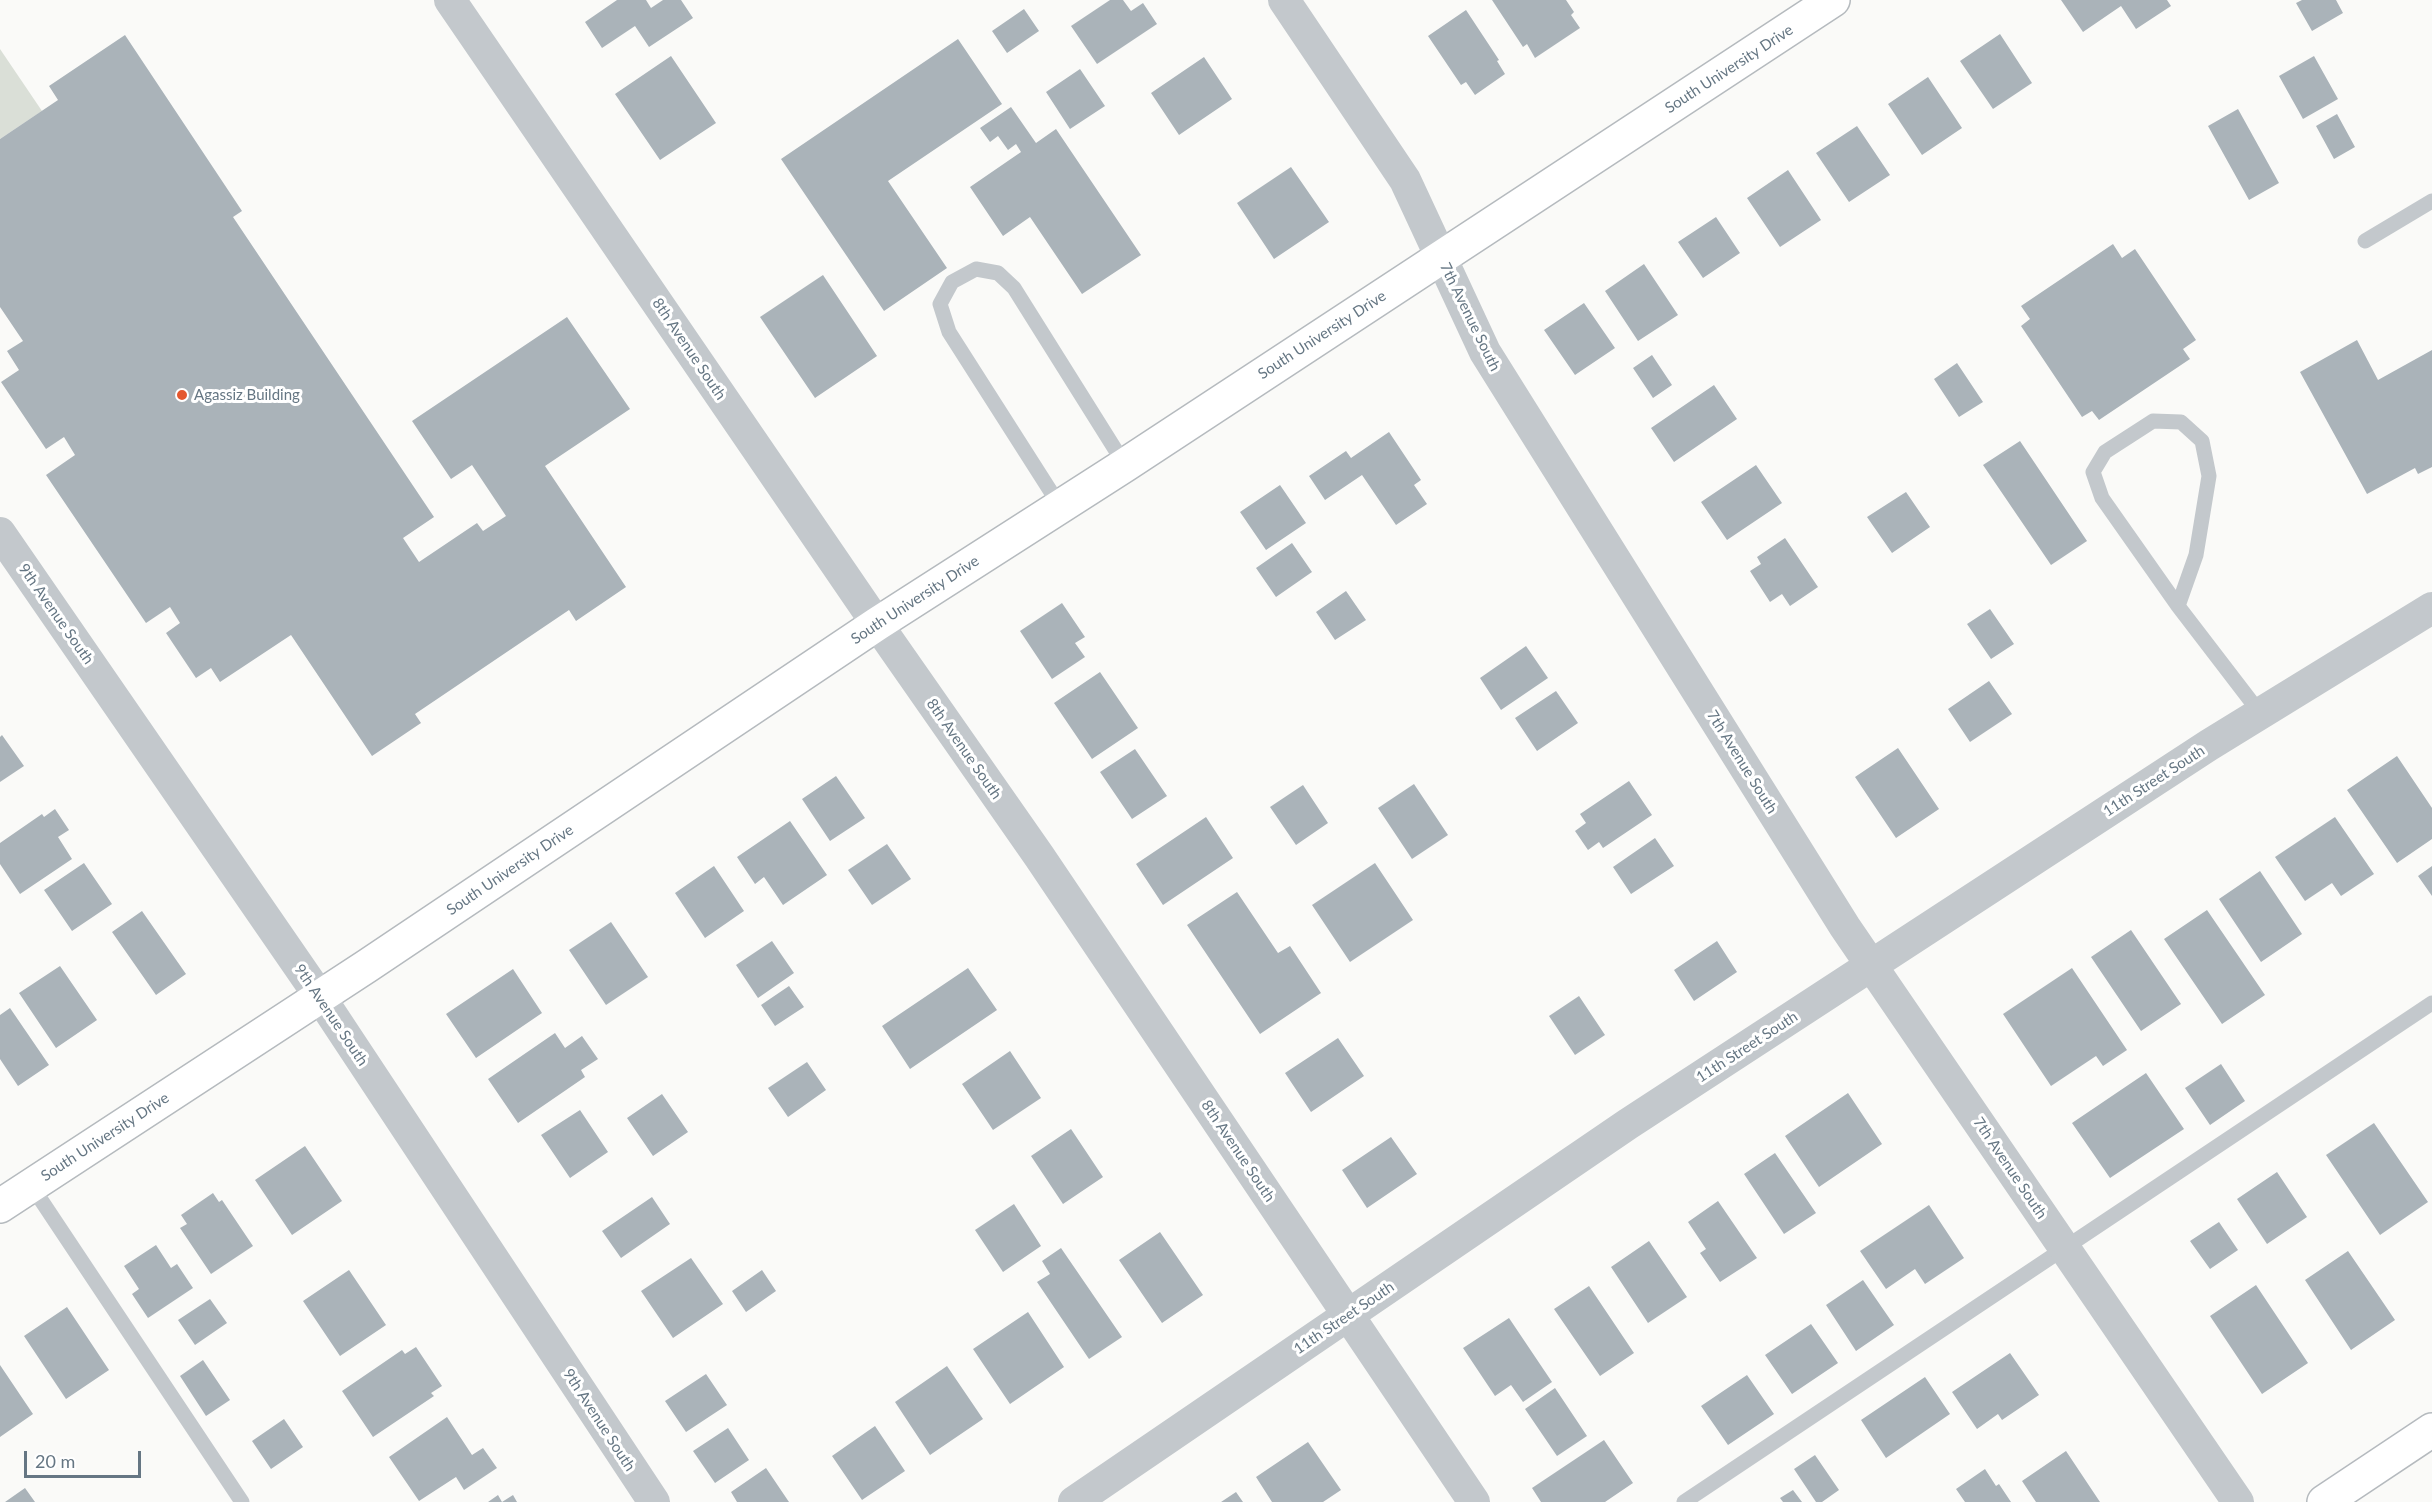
<!DOCTYPE html>
<html>
<head>
<meta charset="utf-8">
<style>
  body { margin:0 }
  #map { position:relative; width:2432px; height:1502px; overflow:hidden; background:#fafaf8; font-family:Lato,sans-serif }
  canvas { display:block }
  .scale { position:absolute; left:24px; top:1451px; width:117px; height:27px; box-sizing:border-box; border:3px solid #657683; border-top:0; padding-left:8px; font-size:18px; line-height:21px; white-space:nowrap; color:#657683; -webkit-text-stroke:4px #fff; paint-order:stroke }
</style>
</head>
<body>
<div id="map">
<canvas width="2432" height="1502"></canvas>
<div class="scale">20 m</div>
</div>
<script>
const ctx = document.querySelector('canvas').getContext('2d');
ctx.lineJoin = 'round';
function paint(path, color) { ctx.fillStyle = color; ctx.fill(path, 'evenodd'); }
function strokePath(path, color, width, dash) { ctx.strokeStyle = color; ctx.lineWidth = width; ctx.lineCap = dash ? 'butt' : 'round'; ctx.setLineDash(dash || []); ctx.stroke(path); }
function drawText(font, color, halo, rows, align = 'center') {
  ctx.font = font + ' Lato,sans-serif'; ctx.lineWidth = 6; ctx.setLineDash([]); ctx.textBaseline = 'middle'; ctx.strokeStyle = halo; ctx.fillStyle = color; for (const [text, x, y, turn = 0] of rows) {
    ctx.save(); ctx.translate(x, y); ctx.rotate((+turn || 0) * Math.PI / 180); ctx.textAlign = isNaN(turn) ? turn : align; if (halo) ctx.strokeText(text, 0, 0); ctx.fillText(text, 0, 0); ctx.restore();
  }
}
paint(new Path2D(`
  M0 49 42 111 0 139Z`), '#dadfd7');
paint(new Path2D(`
  M617 0H646L651 8 663 0H681L693 18 649 47 635 26 602 48 585 22Z
  M1110 0H1123L1131 11 1143 3 1157 24 1097 64 1071 26Z
  M1492 0H1566L1574 12 1571 15 1580 28 1535 58 1527 44 1523 47Z
  M2061 0H2167L2171 6 2136 29 2121 6 2083 32Z
  M2302 0H2336L2343 13 2312 31 2296 3Z
  M1024 9 1039 31 1007 53 992 31Z
  M1466 10 1499 60 1497 61 1505 74 1475 95 1466 82 1461 85 1428 36Z
  M2000 34 2032 83 1993 109 1960 61Z
  M125 35 242 211 233 217 434 517 403 538 419 562 477 523 483 531 506 516 472 465 451 479 412 421 567 317 630 409 545 466 626 587 576 621 569 610 415 714 421 723 372 756 291 635 220 682 211 668 196 678 166 633 180 623 170 607 146 623 46 475 75 455 64 437 46 449 1 382 19 370 7 351 23 341 0 307V139L58 100 49 86Z
  M958 39 1002 104 888 181 947 268 884 311 781 159Z
  M671 56 716 123 660 160 615 94Z
  M2314 56 2338 99 2303 119 2279 76Z
  M1204 57 1232 99 1179 135 1151 93Z
  M1080 69 1105 106 1070 129 1046 92Z
  M1928 77 1962 128 1922 155 1888 104Z
  M1011 107 1036 143 1056 129 1141 255 1082 294 1030 217 1003 236 970 187 1021 152 1016 144 1008 150 998 136 990 142 980 128Z
  M2238 109 2279 183 2249 200 2208 126Z
  M2337 114 2355 147 2334 159 2316 126Z
  M1857 126 1890 175 1849 202 1816 153Z
  M1291 167 1329 222 1274 259 1237 203Z
  M1788 170 1821 220 1780 247 1747 198Z
  M1716 217 1740 253 1703 278 1678 242Z
  M2113 244 2122 258 2135 249 2196 340 2183 349 2190 359 2099 420 2092 411 2082 417 2021 326 2030 319 2021 306Z
  M1644 264 1678 315 1638 341 1605 291Z
  M823 275 877 356 815 398 760 317Z
  M1584 303 1615 348 1575 375 1544 330Z
  M2357 340 2378 380 2432 350V467L2418 474 2415 468 2367 494 2300 372Z
  M1652 355 1672 385 1653 398 1633 368Z
  M1957 363 1983 402 1959 417 1934 379Z
  M1714 385 1737 419 1674 462 1651 428Z
  M1389 432 1421 480 1414 485 1427 504 1396 525 1362 475 1325 500 1309 476 1346 451 1351 458Z
  M2020 441 2087 541 2051 565 1983 465Z
  M1756 465 1782 503 1727 540 1701 502Z
  M1280 485 1306 523 1266 550 1240 512Z
  M1906 492 1930 527 1892 553 1867 517Z
  M1785 538 1818 587 1790 606 1782 594 1770 602 1750 571 1761 564 1757 557Z
  M1292 543 1312 572 1276 597 1256 568Z
  M1346 591 1366 620 1335 640 1316 612Z
  M1062 603 1085 637 1075 643 1085 657 1052 679 1020 631Z
  M1990 609 2014 644 1991 659 1967 624Z
  M1526 646 1548 678 1501 710 1480 678Z
  M1100 672 1138 728 1092 759 1054 703Z
  M1989 681 2012 714 1970 742 1948 709Z
  M1556 691 1578 723 1537 751 1515 718Z
  M2 735 24 766 0 782V737Z
  M1898 748 1939 809 1896 838 1855 777Z
  M1135 749 1167 796 1132 819 1100 772Z
  M2397 756 2432 808V839L2397 863 2347 790Z
  M836 776 865 818 830 841 802 799Z
  M1629 781 1652 815 1603 848 1599 842 1588 850 1575 831 1586 823 1580 814Z
  M1414 784 1448 835 1412 859 1378 808Z
  M1303 785 1328 823 1296 845 1270 807Z
  M55 809 69 830 58 837 72 859 20 894 0 864V843L42 814 44 817Z
  M1206 817 1233 858 1163 905 1136 864Z
  M2335 817 2374 874 2341 896 2332 883 2305 901 2275 857Z
  M790 821 827 875 783 905 764 877 755 884 737 857Z
  M1655 838 1674 866 1631 894 1613 867Z
  M887 844 911 879 872 905 848 870Z
  M84 863 112 904 72 931 44 890Z
  M1375 863 1413 920 1350 962 1312 905Z
  M714 866 744 911 705 938 675 893Z
  M2432 866V896L2418 876Z
  M2260 871 2302 934 2261 962 2219 899Z
  M1237 892 1278 953 1290 946 1321 993 1260 1034 1187 925Z
  M2207 910 2265 995 2222 1024 2164 939Z
  M142 911 186 974 156 995 112 932Z
  M611 922 648 977 606 1005 569 950Z
  M2131 930 2181 1004 2141 1031 2091 957Z
  M772 941 794 973 758 998 736 965Z
  M1717 941 1737 972 1694 1001 1674 970Z
  M60 966 97 1020 56 1048 19 993Z
  M968 968 997 1010 910 1069 882 1026Z
  M2072 968 2127 1050 2103 1066 2096 1056 2051 1086 2003 1014Z
  M513 969 542 1013 476 1058 446 1014Z
  M789 986 804 1007 775 1026 761 1005Z
  M1579 996 1605 1035 1575 1055 1549 1016Z
  M10 1008 49 1065 18 1086 0 1059V1015Z
  M555 1033 565 1048 582 1036 598 1059 581 1070 585 1077 518 1123 488 1079Z
  M1338 1038 1364 1076 1311 1112 1285 1073Z
  M1010 1051 1041 1098 993 1130 962 1084Z
  M807 1062 826 1090 788 1117 768 1088Z
  M2221 1064 2245 1101 2210 1125 2185 1088Z
  M2146 1073 2184 1129 2110 1178 2072 1123Z
  M1848 1093 1882 1144 1819 1187 1785 1136Z
  M662 1094 688 1132 653 1156 627 1118Z
  M580 1110 608 1152 570 1178 541 1135Z
  M2374 1123 2428 1202 2380 1235 2326 1155Z
  M1071 1129 1103 1177 1063 1204 1031 1156Z
  M1391 1137 1417 1174 1367 1208 1342 1170Z
  M305 1146 342 1201 292 1235 255 1180Z
  M1775 1153 1816 1213 1784 1234 1744 1174Z
  M2277 1172 2307 1217 2267 1244 2237 1199Z
  M213 1193 219 1202 222 1200 253 1246 211 1274 180 1228 187 1224 181 1215Z
  M652 1197 670 1224 621 1258 602 1231Z
  M1718 1201 1757 1258 1720 1282 1700 1253 1706 1249 1688 1222Z
  M1014 1204 1041 1246 1003 1272 975 1230Z
  M1929 1205 1964 1258 1925 1284 1915 1269 1886 1289 1860 1251Z
  M2219 1222 2238 1250 2210 1269 2190 1241Z
  M1160 1232 1203 1295 1162 1323 1119 1260Z
  M1649 1241 1687 1297 1648 1323 1611 1267Z
  M156 1245 171 1268 177 1264 193 1288 148 1318 132 1294 139 1289 124 1266Z
  M1061 1248 1122 1337 1089 1359 1037 1282 1050 1274 1042 1261Z
  M2348 1251 2395 1320 2351 1350 2305 1280Z
  M691 1258 723 1304 673 1338 641 1291Z
  M349 1270 386 1325 340 1356 303 1301Z
  M762 1270 776 1291 746 1312 732 1291Z
  M1863 1280 1894 1325 1856 1351 1826 1305Z
  M2256 1285 2308 1363 2262 1394 2210 1316Z
  M1589 1286 1634 1353 1600 1376 1554 1309Z
  M210 1299 227 1323 195 1345 178 1320Z
  M67 1307 109 1370 66 1399 24 1336Z
  M1028 1312 1064 1367 1010 1404 973 1349Z
  M1509 1318 1552 1382 1523 1402 1511 1385 1495 1396 1463 1348Z
  M1811 1324 1838 1363 1792 1394 1765 1355Z
  M416 1347 442 1386 431 1393 434 1396 373 1437 342 1391 402 1350 405 1354Z
  M2010 1353 2039 1395 2002 1420 1998 1414 1977 1429 1952 1392Z
  M203 1360 230 1400 206 1416 180 1376Z
  M0 1365 33 1414 0 1437Z
  M947 1366 983 1419 930 1455 895 1402Z
  M706 1374 727 1405 686 1432 665 1401Z
  M1747 1375 1774 1414 1728 1445 1701 1406Z
  M1925 1377 1950 1414 1886 1458 1861 1420Z
  M1555 1388 1587 1436 1557 1456 1525 1409Z
  M447 1417 472 1455 483 1448 497 1468 464 1490 456 1477 419 1501 389 1457Z
  M284 1419 303 1447 271 1469 252 1441Z
  M875 1426 905 1471 862 1500 832 1456Z
  M728 1428 749 1460 715 1483 693 1451Z
  M1604 1440 1633 1483 1605 1502H1541L1532 1488Z
  M1308 1442 1341 1490 1323 1502H1272L1256 1477Z
  M2066 1451 2100 1502H2036L2022 1481Z
  M1815 1455 1839 1490 1822 1502H1816L1794 1469Z
  M766 1468 789 1502H737L731 1492Z
  M1985 1469 1996 1486 1999 1484 2011 1502H1965L1956 1489Z
  M25 1488 35 1502H5Z
  M1793 1490 1802 1502H1783L1780 1498Z
  M1236 1492 1243 1502H1221Z
  M498 1495 502 1502 513 1495 517 1502H488Z`), '#aab3b9');
const primary = new Path2D(`
  M0 1206 367 966 877 624 1125 465 1833 0
  M2324 1502 2432 1430`);
strokePath(primary, '#b5babe', 36);
strokePath(new Path2D(`
  M2365 241 2432 201
  M1060 506 949 332 940 304 952 282 976 269 998 273 1014 288 1125 465
  M2178 606 2102 498 2093 472 2105 452 2153 421 2181 422 2202 441 2209 476 2196 555 2178 606 2260 713
  M31 1185 242 1502
  M1684 1502 2432 1003`), '#c3c8cc', 15);
strokePath(new Path2D(`
  M450 0 877 624 1039 856 1474 1502
  M1284 0 1405 180 1485 352 1845 927 2238 1502
  M0 533 320 997 654 1502
  M1074 1502 1628 1124 2209 745 2432 608`), '#c3c8cc', 32);
strokePath(primary, '#fff', 33);
for (const [x, y, r, color] of [
  [182,395,6,"#e4572e"]
]) { const dot = new Path2D(); dot.arc(x, y, r, 0, 2 * Math.PI); ctx.fillStyle = color; ctx.fill(dot); strokePath(dot, '#fff', 2); }
drawText('15px', '#657683', '#fff', [
  ["South University Drive",1729,69,-33],
  ["7th Avenue South",1470,317,64],
  ["South University Drive",1322,335,-33],
  ["8th Avenue South",689,349,56],
  ["South University Drive",915,600,-33],
  ["9th Avenue South",56,614,55],
  ["8th Avenue South",964,749,55],
  ["7th Avenue South",1742,762,58],
  ["11th Street South",2154,781,-33],
  ["South University Drive",510,870,-34],
  ["9th Avenue South",331,1015,56],
  ["11th Street South",1747,1047,-33],
  ["South University Drive",105,1137,-33],
  ["8th Avenue South",1238,1151,56],
  ["7th Avenue South",2010,1168,56],
  ["11th Street South",1344,1318,-34],
  ["9th Avenue South",599,1420,57]
]);
drawText('15px', '#657683', '#fff', [
  ["Agassiz Building",194,395]
], 'left');
</script>
</body>
</html>
